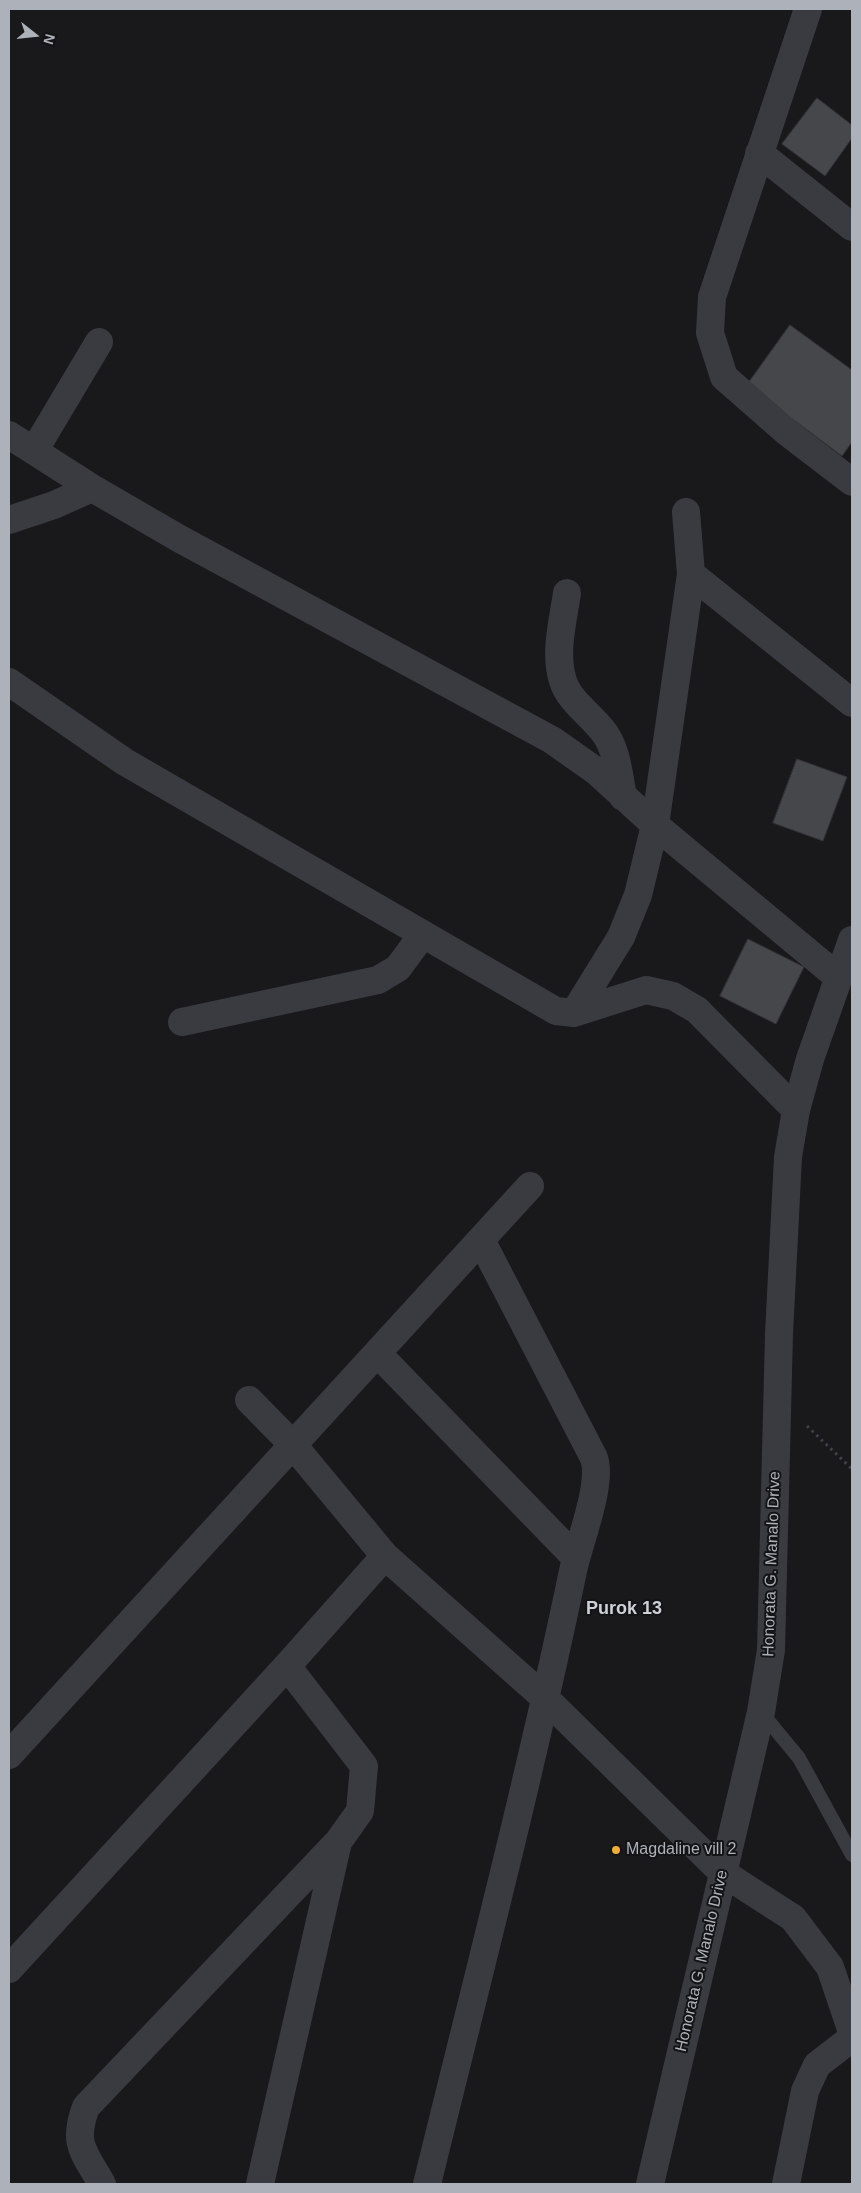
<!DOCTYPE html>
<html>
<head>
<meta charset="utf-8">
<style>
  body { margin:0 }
  #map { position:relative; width:861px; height:2193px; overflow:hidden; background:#19191b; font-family:Helvetica,sans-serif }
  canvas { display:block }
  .frame { position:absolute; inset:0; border:10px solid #acb1ba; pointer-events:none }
  .north { position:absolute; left:10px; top:10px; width:50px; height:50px; -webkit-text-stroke:4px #141416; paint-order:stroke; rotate:106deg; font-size:14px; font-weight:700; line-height:20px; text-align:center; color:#acb1ba }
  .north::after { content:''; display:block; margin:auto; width:18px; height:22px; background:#acb1ba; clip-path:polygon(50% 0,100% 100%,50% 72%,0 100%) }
</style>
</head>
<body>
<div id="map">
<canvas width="861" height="2193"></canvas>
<div class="frame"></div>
<div class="north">N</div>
</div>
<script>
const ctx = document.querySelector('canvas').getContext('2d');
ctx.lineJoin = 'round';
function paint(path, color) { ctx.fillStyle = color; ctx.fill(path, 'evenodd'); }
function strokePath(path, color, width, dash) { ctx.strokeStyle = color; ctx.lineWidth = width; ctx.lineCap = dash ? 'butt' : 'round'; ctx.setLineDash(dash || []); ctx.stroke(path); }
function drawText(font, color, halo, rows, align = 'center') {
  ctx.font = font + ' Helvetica,sans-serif'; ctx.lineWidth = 4; ctx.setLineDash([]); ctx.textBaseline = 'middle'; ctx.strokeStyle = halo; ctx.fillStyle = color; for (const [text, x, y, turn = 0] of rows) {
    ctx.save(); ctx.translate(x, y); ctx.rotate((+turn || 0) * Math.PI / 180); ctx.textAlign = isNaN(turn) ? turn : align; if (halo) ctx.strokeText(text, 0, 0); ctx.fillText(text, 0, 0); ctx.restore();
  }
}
const building = new Path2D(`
  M817 98 852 125V138L825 176 782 144Z
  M790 325 852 370V442L842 456 747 385Z
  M797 759 847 777 823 841 773 823Z
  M748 939 804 967 776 1024 720 996Z`);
paint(building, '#46474b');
strokePath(building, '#333337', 1);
strokePath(new Path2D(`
  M807 1426 852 1469`), '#404247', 3, [2.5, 4]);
strokePath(new Path2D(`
  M761 1712 799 1758 852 1855`), '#3a3b40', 14);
strokePath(new Path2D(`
  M808 9 712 297 710 333 724 377 788 433 852 482
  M759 153 852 227
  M9 435 92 488 180 539 552 740 596 771 655 825 838 977
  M34 451 99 342
  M9 520 54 505 92 488
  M691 574 852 703
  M567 593C563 621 554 653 563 681 569 701 591 715 603 731 617 748 619 776 623 797
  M9 682 125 762 556 1011 574 1013 646 990 673 996 697 1010 796 1110
  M574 1013 621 937 638 895 655 825 691 574 686 512
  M182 1022 378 980 398 968 423 934
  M378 1354 576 1558
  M249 1400 293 1445 385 1556 546 1699 723 1873 793 1918 830 1967 852 2032
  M9 1755 530 1186
  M9 1969 287 1666 385 1556
  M102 2184C84 2152 72 2144 86 2107L337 1843
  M260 2184 338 1842 360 1811 364 1766 287 1666
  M427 2184C477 1980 530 1777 573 1571 579 1542 603 1484 594 1458L481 1240
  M786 2184 805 2091 817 2065 852 2038`), '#3a3b40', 28);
strokePath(new Path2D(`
  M650 2184 761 1712 771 1650 779 1334 788 1157 796 1110 810 1059 852 940`), '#3a3b40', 28);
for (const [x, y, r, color] of [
  [616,1850,5,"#eeab3e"]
]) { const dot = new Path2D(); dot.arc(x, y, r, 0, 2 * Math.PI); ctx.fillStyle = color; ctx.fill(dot); strokePath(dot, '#141416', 2); }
drawText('16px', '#acb1ba', '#141416', [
  ["Honorata G. Manalo Drive",772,1564,-88],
  ["Honorata G. Manalo Drive",702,1961,-77]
]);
drawText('16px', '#acb1ba', '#141416', [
  ["Magdaline vill 2",626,1850]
], 'left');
drawText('bold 18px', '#cdd0d6', '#141416', [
  ["Purok 13",624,1609]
]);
</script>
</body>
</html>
